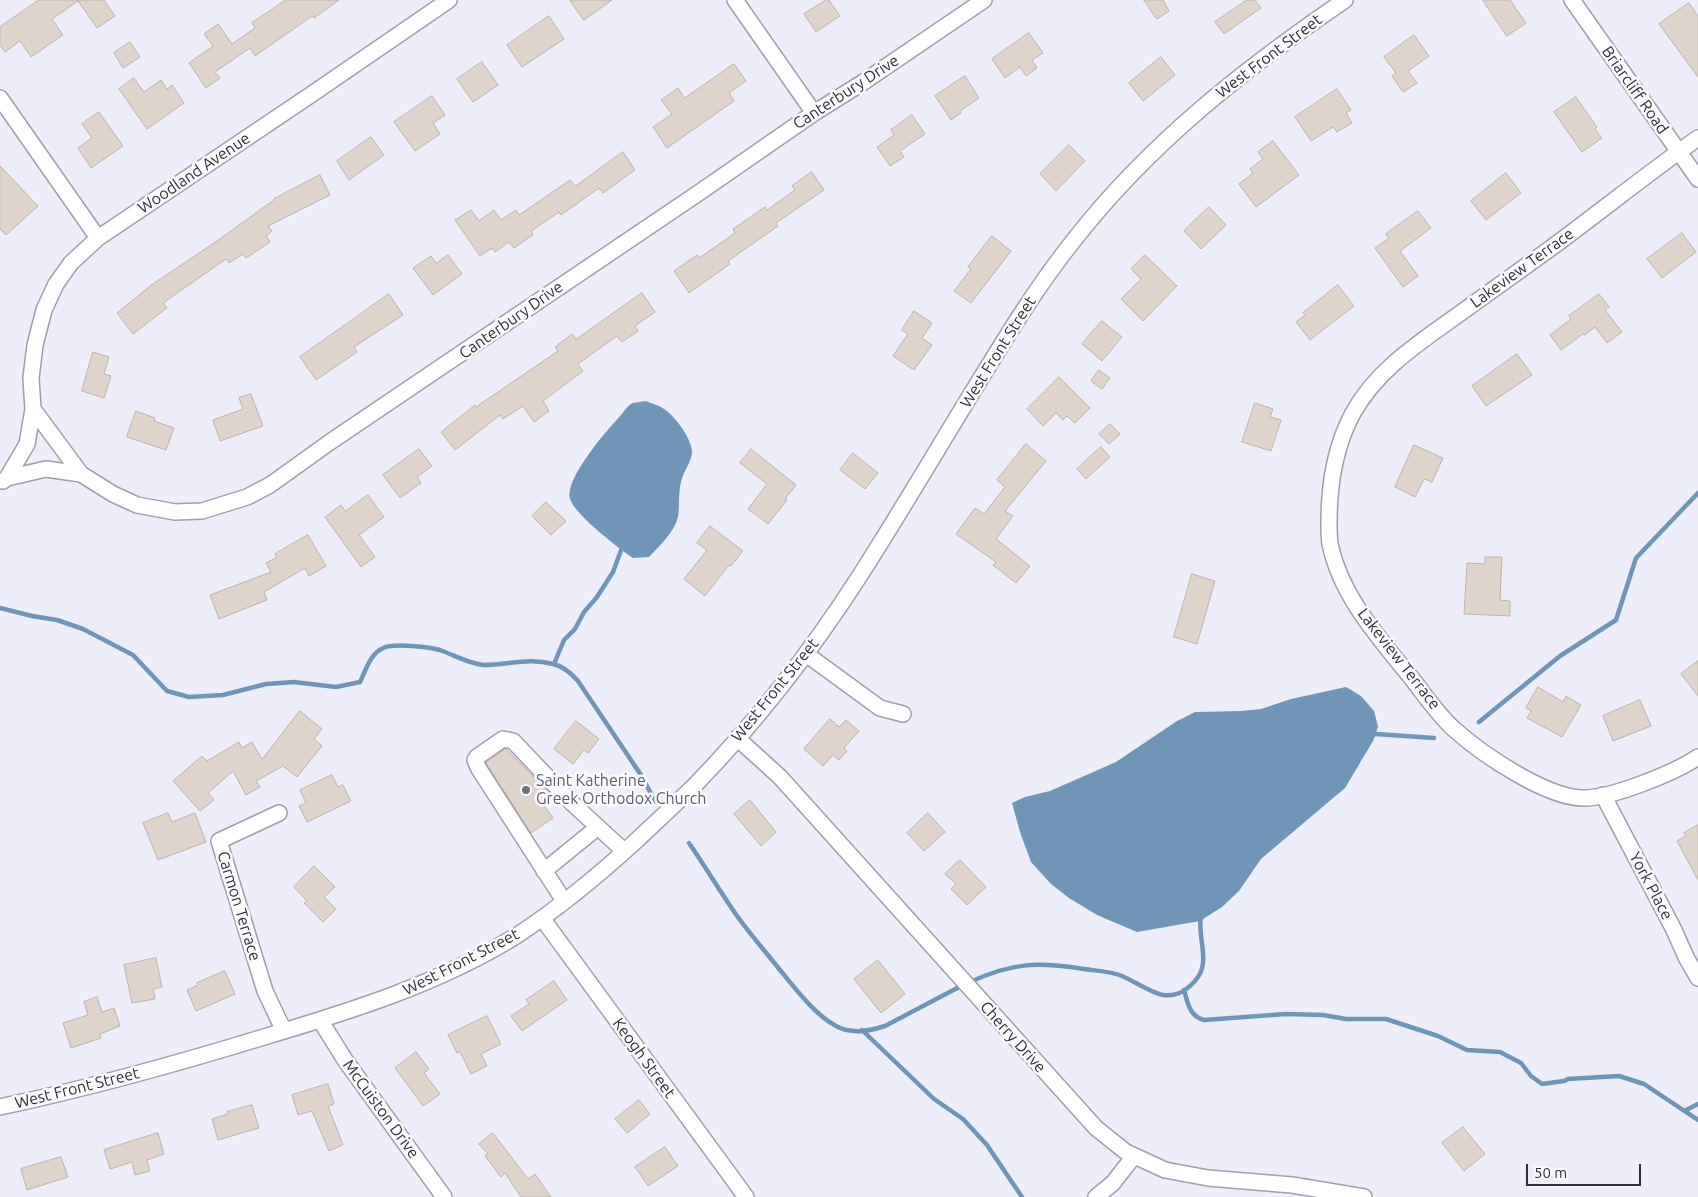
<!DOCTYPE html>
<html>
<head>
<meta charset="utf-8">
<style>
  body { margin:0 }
  #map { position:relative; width:1698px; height:1197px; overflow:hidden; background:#eeeefa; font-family:Ubuntu,sans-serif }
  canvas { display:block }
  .scale { position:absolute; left:1526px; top:1164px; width:115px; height:22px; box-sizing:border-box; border:2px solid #313135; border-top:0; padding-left:6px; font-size:15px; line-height:18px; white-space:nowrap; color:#313135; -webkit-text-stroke:4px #fcfcff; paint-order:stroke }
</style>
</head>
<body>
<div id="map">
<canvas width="1698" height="1197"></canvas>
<div class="scale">50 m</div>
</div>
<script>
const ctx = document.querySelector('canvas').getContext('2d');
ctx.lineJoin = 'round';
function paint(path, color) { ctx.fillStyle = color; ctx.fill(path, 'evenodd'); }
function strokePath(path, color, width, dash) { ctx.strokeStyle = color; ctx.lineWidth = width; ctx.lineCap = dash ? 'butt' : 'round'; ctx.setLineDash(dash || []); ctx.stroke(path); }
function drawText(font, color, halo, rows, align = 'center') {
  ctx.font = font + ' Ubuntu,sans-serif'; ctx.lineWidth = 5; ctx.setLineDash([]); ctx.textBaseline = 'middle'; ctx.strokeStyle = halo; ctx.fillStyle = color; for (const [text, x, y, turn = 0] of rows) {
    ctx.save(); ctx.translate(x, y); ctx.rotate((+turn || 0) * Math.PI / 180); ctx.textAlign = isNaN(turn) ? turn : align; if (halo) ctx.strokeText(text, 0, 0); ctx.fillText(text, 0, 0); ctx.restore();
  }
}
paint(new Path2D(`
  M646 401C652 404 659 405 664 409 675 416 693 440 692 453 691 463 683 472 681 482 678 493 680 506 678 517 674 533 660 545 649 557L633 558C618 548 578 517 571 501 561 482 608 429 621 415 624 412 627 406 631 404 635 402 642 402 646 401Z
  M1346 687 1361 696 1374 711 1378 727 1373 741 1345 788 1261 859 1239 891 1222 907 1200 921 1137 932 1097 915 1069 898 1051 884 1031 862 1020 832 1012 803 1025 797 1050 791 1116 762 1177 721 1195 712 1241 711 1261 709 1291 699Z`), '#6f96b8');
strokePath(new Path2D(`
  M0 608 32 616 57 620 83 629 133 655 167 691 189 697 223 695 266 684 294 682 336 687 360 682C366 670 370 654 383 648 394 643 429 647 440 650 454 655 469 664 484 665 509 665 528 657 553 664 563 666 571 673 578 681L641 775 655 801
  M554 664 564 640 575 629 584 612 597 597 613 572 623 545
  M1479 722 1560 656 1616 620 1636 558 1698 493
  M1371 736 1376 734 1434 738
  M689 843C705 866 719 890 735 913 749 933 765 951 780 970 796 989 814 1014 836 1026 850 1034 870 1031 885 1026L963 985
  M970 982C1014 962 1037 962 1084 969 1097 971 1110 971 1122 976 1134 981 1151 993 1163 995 1178 997 1190 988 1198 977 1210 960 1197 935 1201 917
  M1184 990C1188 1003 1189 1016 1204 1020L1286 1014 1323 1015 1346 1019H1386L1438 1036 1467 1050 1500 1052 1521 1063 1531 1076 1542 1084 1564 1081 1568 1079 1619 1076 1644 1084 1698 1120
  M862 1030 934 1099 963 1119 987 1145 1022 1197
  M1686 1110 1698 1104`), '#6f96b8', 4.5);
const building = new Path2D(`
  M39 0H104L115 16 97 28 78 1 52 19 63 35 31 57 20 41 5 52 0 45V27Z
  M286 0H339L314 18 312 16 255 56 250 48 215 72 220 78 206 88 189 63 213 46 204 34 218 24 232 44 255 28 252 23Z
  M570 0H612L584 20Z
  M826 0H829L840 16 816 32 804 14Z
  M1144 0H1163L1169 11 1157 19Z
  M1247 0H1255L1261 8 1224 34 1215 22Z
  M1483 0H1510L1526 23 1507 36Z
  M1689 3 1698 16V77L1659 24Z
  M549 16 564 39 522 67 507 45Z
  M1029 33 1043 53 1032 60 1037 68 1026 76 1020 67 1005 78 992 59Z
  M1414 35 1429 56 1408 71 1417 83 1403 92 1392 76 1396 73 1384 57Z
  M130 42 140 57 123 68 114 53Z
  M1161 57 1175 75 1143 101 1129 83Z
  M482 62 498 85 473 102 457 79Z
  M734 64 746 81 729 93 734 101 667 148 653 127 672 114 661 100 678 88 684 98Z
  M965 76 979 98 960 111 961 113 951 120 935 96Z
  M134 78 144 92 161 80 167 89 172 85 184 103 147 129 119 89Z
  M1337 89 1351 110 1346 113 1352 123 1337 132 1333 127 1311 141 1295 117Z
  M432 96 445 115 433 123 440 134 415 151 394 122Z
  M1576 97 1597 127 1595 129 1602 138 1582 152 1554 112Z
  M99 112 123 146 91 168 78 148 92 138 82 124Z
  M912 115 925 134 900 151 904 157 890 166 877 147 894 135 891 130Z
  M371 137 384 155 349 180 337 161Z
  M1273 141 1299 175 1256 207 1239 184 1253 173 1250 169 1263 159 1258 152Z
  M1069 145 1085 161 1056 191 1040 174Z
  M623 152 635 170 603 193 599 188 561 215 559 212 531 231 533 235 514 248 509 242 495 252 492 248 480 256 455 220 471 210 479 221 494 210 501 220 516 210 519 215 570 180 575 186Z
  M0 166 38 206 6 235 0 229Z
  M812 172 824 190 776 223 778 226 728 261 730 264 689 293 674 271 697 255 699 258 735 233 733 229 765 207 767 210 795 190 792 186Z
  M1506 173 1521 193 1486 220 1471 201Z
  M320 175 330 195 268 226 272 231 266 236 270 242 246 258 243 254 229 263 226 259 163 303 167 308 133 334 117 313 150 286 214 243 274 200V199Z
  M1209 207 1226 225 1201 249 1184 231Z
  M1418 211 1431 228 1400 251 1418 276 1403 287 1375 248 1389 238 1386 234Z
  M1682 233 1696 252 1662 278 1647 259Z
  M992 236 1011 251 971 303 954 291 971 269 968 267Z
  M448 255 462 274 433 295 413 268 431 256 436 263Z
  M1145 255 1177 286 1143 321 1121 299 1141 279 1131 269Z
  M1338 285 1354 306 1310 340 1296 322 1305 315 1303 313Z
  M642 293 655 312 635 326 638 331 622 342 617 336 578 364 583 371 543 401 549 411 534 422 523 406 503 419 500 415 455 450 441 432 475 405 476 407 558 351 555 347 572 334 576 339Z
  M389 294 403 315 354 347 357 352 316 380 300 357Z
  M1599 294 1609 307 1605 310 1622 332 1607 343 1595 327 1585 335 1583 334 1561 350 1550 335 1571 319 1569 316Z
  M914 311 932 323 922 338 932 345 914 370 893 356 908 334 902 330Z
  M1102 321 1122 337 1102 361 1082 344Z
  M93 352 109 357 104 374 111 376 104 398 82 391Z
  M1517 354 1532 375 1486 406 1472 386Z
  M1099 370 1110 378 1102 389 1091 381Z
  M1059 377 1090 408 1075 423 1067 416 1063 420 1056 413 1043 426 1027 409Z
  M251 394 263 426 220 441 213 420 243 409 239 398Z
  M1255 403 1273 409 1270 417 1281 420 1271 451 1242 442Z
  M136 411 155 418 154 421 174 428 166 450 127 437Z
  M1110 424 1120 434 1109 444 1099 434Z
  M1026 444 1046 461 1005 511 1013 516 996 539 1030 566 1016 583 993 565 996 562 956 534 975 508 984 514 1005 487 997 480Z
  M1414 445 1443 458 1432 482 1424 479 1415 497 1395 487Z
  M1101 447 1110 457 1086 479 1077 469Z
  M419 449 432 466 417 477 421 483 400 498 383 475Z
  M751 449 796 485 785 499 787 500 768 524 748 509 767 484 740 463Z
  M853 453 878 473 865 489 840 470Z
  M368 495 384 517 359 535 375 557 361 567 325 517 341 505 345 511Z
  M546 502 566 521 551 535 532 516Z
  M710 526 743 551 731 566 729 565 705 596 684 579 707 550 697 543Z
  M308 535 326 566 309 576 305 568 264 592 267 600 219 619 210 595 271 572 266 563 277 557 275 554Z
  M1485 557H1502L1500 600 1510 601V616L1464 614 1467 563 1485 564Z
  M1192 574 1215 581 1197 644 1174 637Z
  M1698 661V696L1681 674Z
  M1538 687 1563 702 1566 696 1581 705 1562 737 1527 718 1531 711 1526 708Z
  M1640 700 1651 726 1613 741 1603 716Z
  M300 711 322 729 314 739 322 746 297 777 283 766 256 781 260 787 246 795 233 771 208 793 214 800 200 811 173 781 202 756 207 761 239 742 242 748 252 742 262 759Z
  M830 719 839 727 846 720 859 731 844 748 847 751 839 760 833 755 823 766 804 749Z
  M576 721 599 739 588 753 584 750 573 764 554 749Z
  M506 749 549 792 545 795 547 798 541 801 553 818 531 833 486 763Z
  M332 775 338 787 343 785 351 801 307 822 299 806 306 803 300 790Z
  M750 800 776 832 761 846 734 814Z
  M168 813 172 822 195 813 206 842 158 860 143 823Z
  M928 813 945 832 924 851 907 833Z
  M1698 825V880L1677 841 1686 836 1684 833Z
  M960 860 986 887 967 905 951 889 956 884 945 874Z
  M314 866 335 887 324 897 336 909 323 922 304 903 307 901 294 887Z
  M156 958 162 987 153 989 155 999 132 1003 124 965Z
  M878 960 905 994 881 1013 854 979Z
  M225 971 235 994 196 1011 187 990 198 985 197 983Z
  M554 981 567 1000 522 1031 511 1016 529 1004 526 1000Z
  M97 997 102 1012 114 1008 120 1026 100 1034 101 1038 71 1048 63 1023 88 1015 84 1002Z
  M487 1016 501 1044 481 1054 487 1066 471 1074 460 1052 457 1053 448 1035Z
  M416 1052 429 1069 424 1073 440 1094 423 1106 395 1068Z
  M328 1084 334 1104 328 1106 343 1145 329 1151 312 1111 298 1115 292 1095Z
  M639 1100 650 1114 627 1133 615 1119Z
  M252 1105 259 1128 218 1140 212 1119 228 1114 227 1112Z
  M1463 1127 1485 1154 1464 1171 1442 1143Z
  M158 1133 164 1154 147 1160 150 1171 135 1175 132 1162 110 1169 104 1150Z
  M493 1133 528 1179 535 1174 551 1197H521L505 1173 501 1177 485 1156 488 1154 479 1144Z
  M665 1147 678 1166 648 1186 635 1167Z
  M61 1157 68 1177 27 1190 21 1169Z`);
paint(building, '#ded4cc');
strokePath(building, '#bdb3ab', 1);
const minor = new Path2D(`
  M735 0 814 113
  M1572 0 1698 179
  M0 98 98 238
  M1698 138C1648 173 1600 212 1551 248 1519 271 1487 294 1455 317 1417 344 1376 371 1353 413 1335 446 1329 485 1329 522 1329 529 1329 537 1330 544 1341 597 1380 639 1413 680 1426 697 1439 716 1455 730 1482 754 1545 797 1582 798 1610 799 1674 773 1698 757
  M33 409 81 474
  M7 478 46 469 81 474 113 494 137 505 175 512 202 511 247 497 270 485 330 442 700 192 814 113 862 83 984 0
  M3 481 7 478 27 444 33 409 31 378 35 345 44 310 56 284 71 263 98 238 312 94 449 0
  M806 654 880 708 903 714
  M737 738 780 777 1096 1128 1126 1152 1165 1170 1208 1178 1292 1185 1364 1197
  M1603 795 1673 928 1687 959 1698 978
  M279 813 219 841 265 991 284 1031
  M544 871 598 827
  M564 901 479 769 475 760 477 757 503 739 513 741 573 804 624 851
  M542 918 746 1197
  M320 1020 345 1060 444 1197
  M0 1107C89 1088 176 1064 264 1037 351 1011 438 984 516 936 559 908 599 875 637 840 657 821 677 803 696 784 757 721 812 650 859 577 900 513 938 448 978 383 1008 334 1038 285 1074 240 1150 143 1244 69 1345 0
  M1096 1197 1113 1183 1134 1156`);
strokePath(minor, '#9f9faa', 18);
strokePath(minor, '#fff', 15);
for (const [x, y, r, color] of [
  [526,790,5,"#6b7280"]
]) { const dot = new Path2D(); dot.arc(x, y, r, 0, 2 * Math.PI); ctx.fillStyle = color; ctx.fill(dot); strokePath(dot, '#fcfcff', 2); }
drawText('16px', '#313135', '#fcfcff', [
  ["West Front Street",1269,56,-37],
  ["Briarcliff Road",1635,90,55],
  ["Canterbury Drive",846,92,-33],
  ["Woodland Avenue",194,173,-34],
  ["Lakeview Terrace",1522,268,-36],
  ["Canterbury Drive",511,320,-35],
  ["West Front Street",998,352,-58],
  ["Lakeview Terrace",1399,659,52],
  ["West Front Street",775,690,-51],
  ["York Place",1651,886,62],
  ["Carmon Terrace",239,906,73],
  ["West Front Street",461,962,-27],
  ["Cherry Drive",1013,1037,48],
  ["Keogh Street",644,1058,54],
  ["West Front Street",77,1088,-14],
  ["McCuiston Drive",381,1109,54]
]);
drawText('16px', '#5b616d', '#fcfcff', [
  ["Saint Katherine",536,781],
  ["Greek Orthodox Church",536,799]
], 'left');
</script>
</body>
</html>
